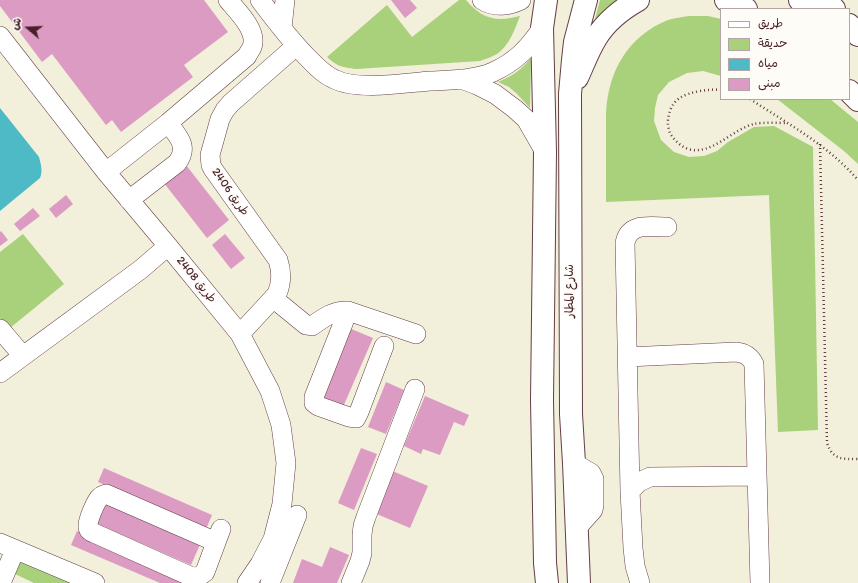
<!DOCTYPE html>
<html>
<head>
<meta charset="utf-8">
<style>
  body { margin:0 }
  #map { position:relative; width:858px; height:583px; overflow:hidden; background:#f2efdb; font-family:Itim,"Playpen Sans Arabic",sans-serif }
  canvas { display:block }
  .legend { position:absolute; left:720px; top:8px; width:130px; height:92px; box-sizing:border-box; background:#fdfcf7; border:1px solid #b5a4a5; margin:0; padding:5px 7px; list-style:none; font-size:12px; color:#4a1f2b }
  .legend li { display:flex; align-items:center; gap:8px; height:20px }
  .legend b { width:20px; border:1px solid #b5a4a5 }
  .north { position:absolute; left:8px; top:8px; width:40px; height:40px; -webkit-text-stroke:3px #fdfcf7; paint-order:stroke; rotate:289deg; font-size:11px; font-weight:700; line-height:16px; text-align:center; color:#4a1f2b }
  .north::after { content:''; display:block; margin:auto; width:14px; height:18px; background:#4a1f2b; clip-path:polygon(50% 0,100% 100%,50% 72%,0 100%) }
</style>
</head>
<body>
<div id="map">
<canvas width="858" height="583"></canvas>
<ul class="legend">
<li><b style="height:5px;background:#fff"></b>طريق</li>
<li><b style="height:11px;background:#a9d07a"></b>حديقة</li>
<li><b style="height:11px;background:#4dbac6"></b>مياه</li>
<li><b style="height:11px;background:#dc9bc3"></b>مبنى</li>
</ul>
<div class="north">ش</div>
</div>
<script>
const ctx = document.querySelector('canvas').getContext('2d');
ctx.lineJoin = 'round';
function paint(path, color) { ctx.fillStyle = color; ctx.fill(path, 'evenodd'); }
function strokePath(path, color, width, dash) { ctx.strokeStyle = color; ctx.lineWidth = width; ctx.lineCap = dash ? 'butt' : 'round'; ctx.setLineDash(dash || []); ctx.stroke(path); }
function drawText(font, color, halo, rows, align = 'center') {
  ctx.font = font + ' Itim,"Playpen Sans Arabic",sans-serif'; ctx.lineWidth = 4; ctx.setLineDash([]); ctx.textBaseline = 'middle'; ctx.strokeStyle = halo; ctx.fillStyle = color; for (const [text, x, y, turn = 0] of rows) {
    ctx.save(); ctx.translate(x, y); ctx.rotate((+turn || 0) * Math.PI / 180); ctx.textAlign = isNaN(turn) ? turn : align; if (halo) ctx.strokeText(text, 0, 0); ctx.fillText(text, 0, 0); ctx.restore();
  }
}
paint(new Path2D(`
  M459 0H466C475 11 486 19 501 19 507 19 514 17 520 16 515 29 509 46 497 54 492 57 485 59 480 61L356 69C342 67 338 67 327 57L387 5 412 37Z
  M600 0H618L595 19Z
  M689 16H708L721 19V76L703 71 687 73 669 82 658 95 655 108 654 121 661 140 674 152 689 157 704 156 717 151 728 142 754 127 774 126 813 147 818 430 778 432 769 195 606 202C606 183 606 164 606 144 606 134 606 124 606 114 608 71 628 36 668 20 674 18 682 17 689 16Z
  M530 59H531L530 108 517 94 509 87 498 82C512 76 520 71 530 59Z
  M777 99H830L858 122V164L844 151Z
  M23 234 64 284 5 332 0 325V252Z
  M19 559 84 583H34L15 574Z`), '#a9d07a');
paint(new Path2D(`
  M0 108 39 157C41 165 43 171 40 178L0 211Z`), '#4dbac6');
paint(new Path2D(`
  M0 0H204L228 32 184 65 193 77 121 132 112 120 106 125 52 54 42 62 0 6Z
  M391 0H410L417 8 405 18Z
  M186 165 229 220 207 238 164 183Z
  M66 195 73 204 56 218 49 209Z
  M33 208 40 216 20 231 14 224Z
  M1 231 8 240 0 246V232Z
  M225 234 245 258 231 269 212 245Z
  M349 328 373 338 343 407 320 396Z
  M386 382 404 390 386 434 368 427Z
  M425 396 469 415 464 426 454 422 440 455 423 449 421 454 404 446Z
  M361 448 377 454 354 510 338 503Z
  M104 468 212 515 206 529 98 482Z
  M390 470 428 486 410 528 372 512Z
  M105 499 202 540 191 565 94 523Z
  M77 531 186 578 183 583H160L71 545Z
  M330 547 349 555 337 583H293L302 559 322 567Z`), '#dc9bc3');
const minor = new Path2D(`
  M260 0C275 20 290 40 308 58 316 66 324 75 334 79 357 91 405 83 430 81 450 80 475 80 493 72 515 62 529 48 542 28
  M482 0C494 8 509 6 521 0
  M282 28 285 0
  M0 36 106 172 168 246 240 334 270 391 281 425 286 463 282 504 273 539 260 564 247 583
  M461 79 477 85 495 94 515 109 526 119 545 152
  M106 172 168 123 247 56C248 53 251 50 252 47 258 31 238 12 228 0
  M129 200 177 163C189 147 179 137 168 123
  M273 298 306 325 312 326C323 318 334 310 348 311L416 334
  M348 311 314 397V403L318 406 349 417 356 418 359 412 384 346
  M0 329 23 356
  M240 334 277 294C282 282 282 272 278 260L213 169 211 165 210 155 220 119 225 110 231 103 296 46
  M627 357 736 352C745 353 750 356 754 364L760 583
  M0 373 140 270 168 246
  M574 463 591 473 594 479V505L593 510 576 529
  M630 491 639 482 650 477 757 476
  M216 542 106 494C103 495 102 495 100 497 96 500 87 522 88 526 88 530 91 532 94 533L192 577C198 577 201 576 205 572L221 529
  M0 543 95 583
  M1 583 15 550
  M270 583 297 515
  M351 583 360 561 362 553V535L363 526 366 517 415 389
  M640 583 635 566 633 548 630 491 625 243C629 222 650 227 667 227`);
const major = new Path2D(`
  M546 0 542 28 545 152 542 400 545 563 547 583
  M726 0 746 9
  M800 0 810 9
  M825 0 834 9
  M849 25 858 35
  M577 78C583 65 588 51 596 38 605 23 622 9 638 0
  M849 91 858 100
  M579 583 574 463 571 414 570 94 573 60 575 42 586 0`);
strokePath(minor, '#633e45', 20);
strokePath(major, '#633e45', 24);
strokePath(new Path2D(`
  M721 90C714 89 707 90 700 91 684 94 672 99 669 115 667 121 668 128 670 133 674 140 680 146 688 149 712 156 732 129 754 124 762 122 779 123 788 123
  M750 99C788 124 828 145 858 180
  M820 144 827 443C833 460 842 459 858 459`), '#633e45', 2.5, [1, 3]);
strokePath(minor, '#fff', 19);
strokePath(major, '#fff', 22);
drawText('12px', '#4a1f2b', '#fdfcf7', [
  ["طريق 2406",230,192,55],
  ["طريق 2408",196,280,51],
  ["شارع المطار",570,291,-90]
]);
</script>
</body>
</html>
